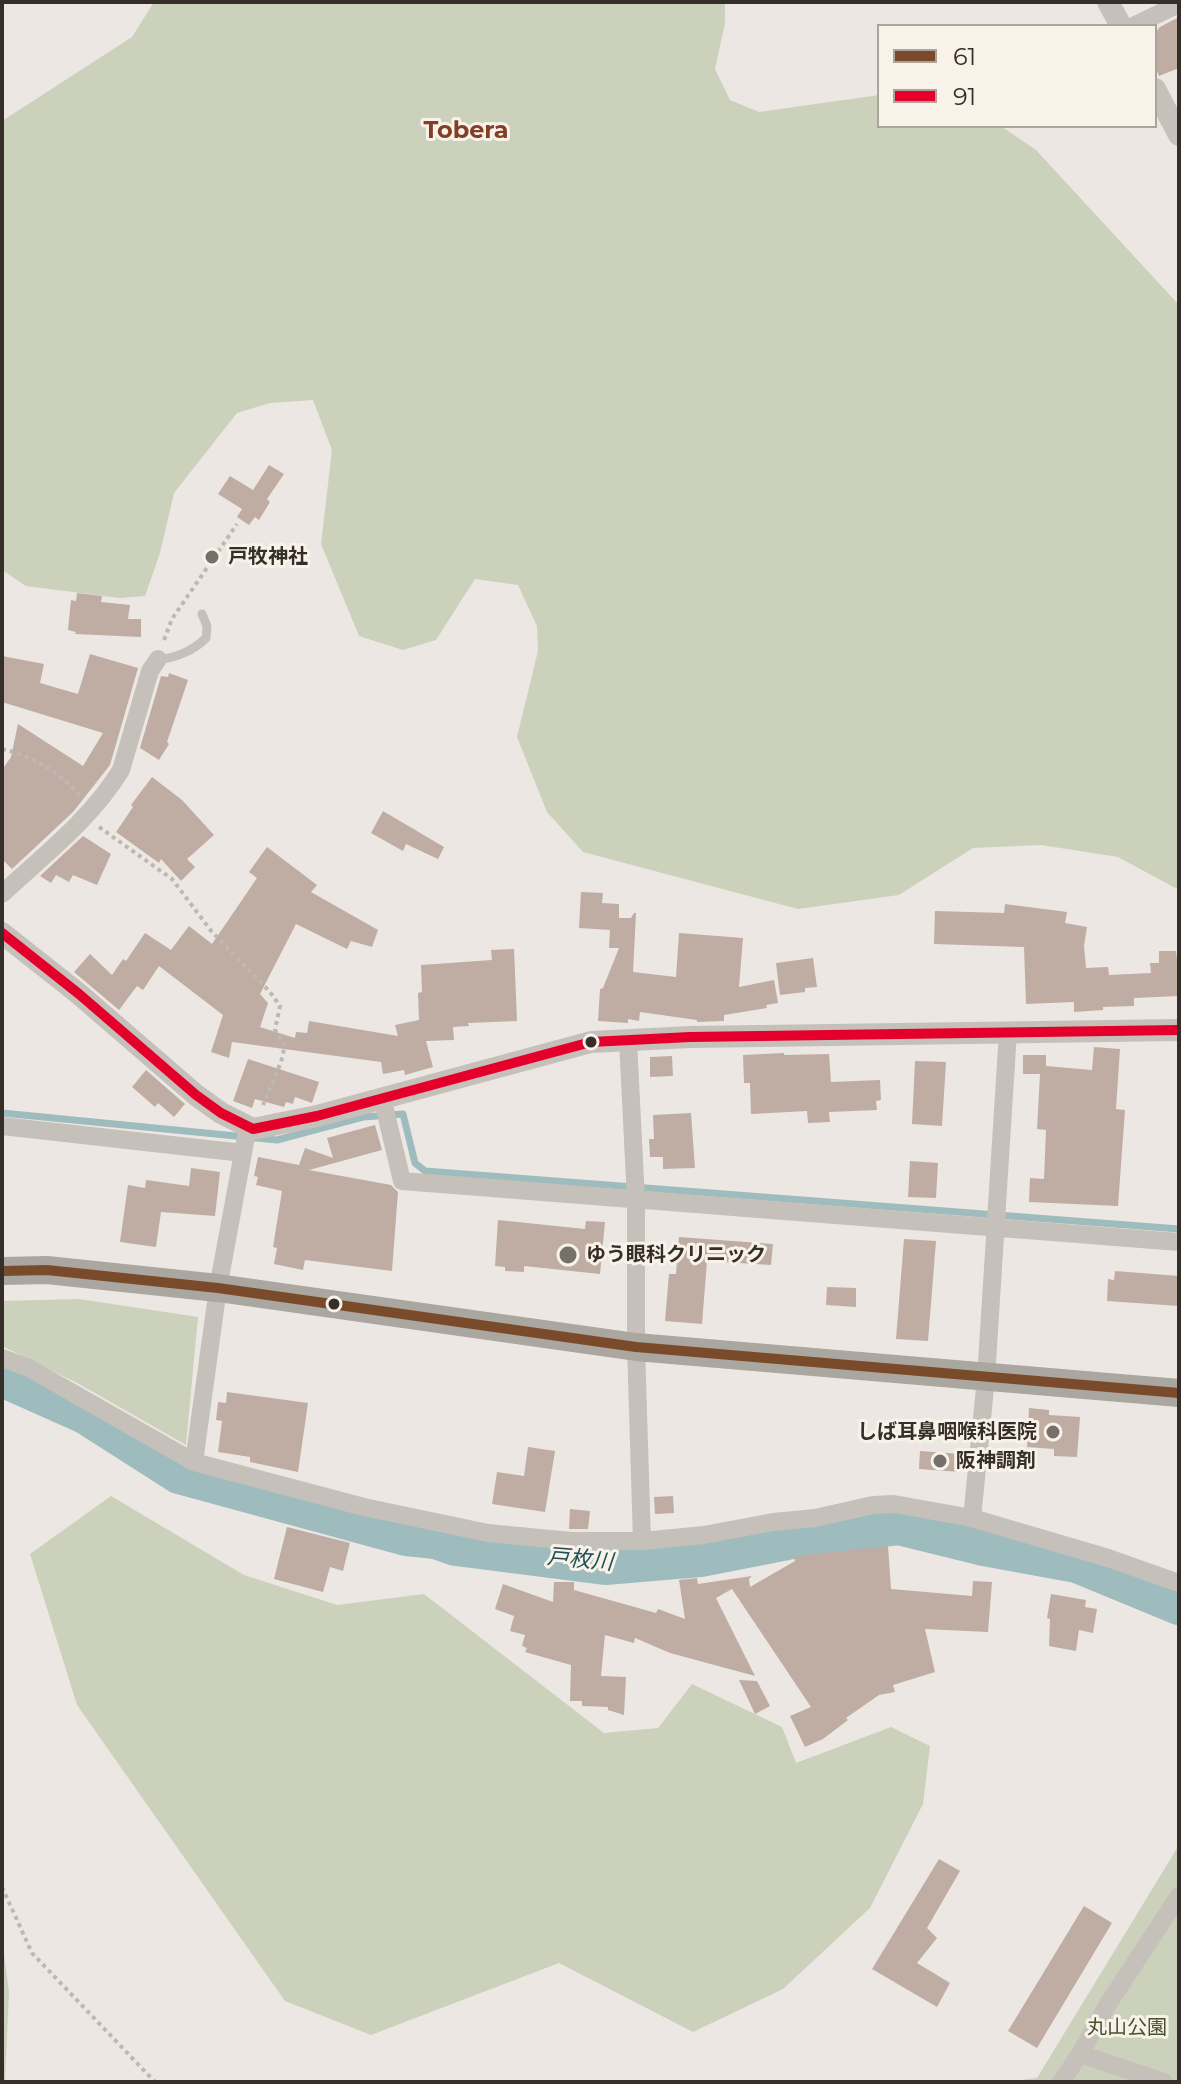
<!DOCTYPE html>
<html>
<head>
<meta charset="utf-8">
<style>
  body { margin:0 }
  #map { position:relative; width:1181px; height:2084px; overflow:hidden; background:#ece7e2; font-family:Montserrat,sans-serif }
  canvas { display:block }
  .frame { position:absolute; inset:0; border:4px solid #362e29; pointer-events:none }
  .legend { position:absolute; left:877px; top:24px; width:280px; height:104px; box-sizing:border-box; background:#f9f2e9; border:2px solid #aba49c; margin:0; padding:10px 14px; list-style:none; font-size:24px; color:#362e29 }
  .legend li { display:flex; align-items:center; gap:16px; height:40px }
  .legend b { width:40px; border:2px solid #aba49c }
</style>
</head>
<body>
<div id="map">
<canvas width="1181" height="2084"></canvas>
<div class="frame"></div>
<ul class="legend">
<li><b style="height:10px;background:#7a4b2a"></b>61</li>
<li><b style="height:10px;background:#e4002b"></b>91</li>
</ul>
</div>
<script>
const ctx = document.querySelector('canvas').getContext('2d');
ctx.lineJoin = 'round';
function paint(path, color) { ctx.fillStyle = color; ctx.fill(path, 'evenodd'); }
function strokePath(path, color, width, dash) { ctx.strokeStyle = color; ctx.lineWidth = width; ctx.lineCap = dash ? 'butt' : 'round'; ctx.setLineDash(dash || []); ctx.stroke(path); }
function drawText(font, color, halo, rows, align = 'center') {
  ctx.font = font + ' Montserrat,"Noto Sans JP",sans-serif'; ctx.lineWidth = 6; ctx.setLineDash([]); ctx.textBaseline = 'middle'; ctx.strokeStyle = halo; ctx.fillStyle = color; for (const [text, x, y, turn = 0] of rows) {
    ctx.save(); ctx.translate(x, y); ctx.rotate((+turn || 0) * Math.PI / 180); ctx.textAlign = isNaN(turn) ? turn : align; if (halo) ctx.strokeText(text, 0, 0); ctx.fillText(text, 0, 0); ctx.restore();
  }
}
paint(new Path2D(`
  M154 2H725V23L715 69 730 100 759 112 879 95V126H1001L1036 150 1179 305V890L1118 857 1041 845 973 848 899 895 798 909 583 852 547 812 517 737 538 651 537 626 518 585 475 579 436 640 403 650 359 636 321 544 332 450 313 400 270 403 237 413 174 493 160 553 145 596 120 598 26 586 2 570V121L132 37Z
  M79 1299 198 1317 186 1445 79 1384 2 1346V1301Z
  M111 1496 244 1575 337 1605 424 1594 604 1733 658 1728 692 1684 782 1727 796 1763 891 1727 930 1746 923 1804 870 1908 783 1989 693 2032 559 1963 371 2035 285 2001 77 1705 30 1554Z
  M1179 1845V2082H1005L1037 2078Z
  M2 1938 9 1992 5 2082H2Z`), '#ccd1bc');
strokePath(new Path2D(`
  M2 1113 277 1140 363 1117 403 1114 415 1163 425 1171 1179 1229`), '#9ebcbd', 7);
strokePath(new Path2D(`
  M2 1377 85 1414 179 1474 406 1536 436 1539 456 1546 605 1565 700 1557 787 1540 899 1525 984 1546 1077 1563 1179 1605`), '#9ebcbd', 40);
paint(new Path2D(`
  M1179 17V68L1159 76 1155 66V33L1160 27Z
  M269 465 284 474 267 499 270 502 259 520 255 517 249 525 237 517 242 509 218 494 230 476 253 490Z
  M77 593 102 596 101 602 130 605 128 619H141V637L75 634 76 632 68 630 71 600 76 601Z
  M90 654 138 668 110 765 73 812 12 869 2 859V770L11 757 18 724 83 766 103 733 2 702V656L44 664 40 683 78 694Z
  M169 673 188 680 167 742 169 744 159 760 140 748 161 676 168 677Z
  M152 777 182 800 214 835 187 859 195 867 181 881 161 859 159 863 116 832 133 807 131 805Z
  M383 811 444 847 438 859 406 844 403 851 371 833Z
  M83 836 111 854 97 885 73 875 69 882 56 875 51 883 40 876Z
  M267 847 317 885 311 892 378 930 372 947 351 941 347 949 296 924 260 994 268 1003 260 1027 295 1038 296 1032 307 1033 309 1021 398 1036 395 1025 419 1020 418 993 422 992 421 965 492 960 491 950 514 949 517 1021 468 1023 469 1026 453 1027 454 1040 426 1041 433 1067 405 1075 404 1070 383 1074 381 1062 232 1042 229 1058 211 1052 223 1015 159 966 143 990 137 986 119 1010 74 972 90 954 112 975 123 959 126 961 145 933 171 950 189 926 212 944 257 878 249 872Z
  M581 892 603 893 602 903 619 904V918H631L634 913H636L633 972 676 977 679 933 743 938 739 987 774 980 778 1003 766 1005 767 1008 724 1015V1021L697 1022V1020L640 1012 639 1021 628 1019V1023L598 1021 600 989 603 988 619 948H609L610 930 579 928Z
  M1005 904 1067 912 1065 923 1087 927 1084 946 1086 968 1108 967 1109 975 1151 973 1150 963H1159V951H1176L1177 960H1179V996L1134 998V1006L1103 1007V1010L1074 1012V1002L1026 1004 1024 947 934 944 935 911 1004 913Z
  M813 958 817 987 805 988V992L780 995 776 963Z
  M1094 1047 1120 1049 1116 1109 1125 1110 1118 1206 1029 1202 1030 1178 1044 1179 1046 1130 1037 1129 1040 1074H1023V1055H1046V1066L1092 1070Z
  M784 1053V1055L829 1054 831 1082 880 1080 881 1100 876 1101 877 1110 829 1112 830 1122 808 1123 807 1111 751 1114 750 1083H744L743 1055Z
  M672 1056 673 1076 650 1077V1057Z
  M248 1059 319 1082 312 1103 295 1097 293 1104 286 1102 284 1107 255 1099 252 1108 233 1101Z
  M915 1061 946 1062 942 1126 912 1124Z
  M146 1070 185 1104 174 1117 158 1103 155 1107 132 1087Z
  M691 1113 695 1168 663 1169V1157H650L649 1139H654L653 1115Z
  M375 1125 382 1150 309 1170 391 1185 398 1192 392 1271 305 1260 303 1270 274 1264 277 1248 273 1247 282 1191 256 1185 258 1177 254 1176 258 1157 299 1165 305 1148 333 1158 327 1138Z
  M910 1161 938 1163 936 1198 908 1197Z
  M191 1168 220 1172 215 1216 161 1212 156 1247 120 1242 128 1185 145 1188 146 1180 189 1186Z
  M498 1220 585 1229 586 1221 605 1222 600 1274 524 1266V1272L505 1271V1267L495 1266Z
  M679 1237 773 1244 771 1265 707 1261 702 1324 665 1321 669 1274H676Z
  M904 1239 936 1241 928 1341 896 1339Z
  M1115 1271 1179 1276V1306L1107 1301 1108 1279 1114 1280Z
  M827 1287 856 1288V1307L826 1305Z
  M227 1392 308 1403 298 1472 250 1462V1457L218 1452 222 1421 216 1420 218 1402 226 1403Z
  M1029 1408 1049 1410V1415L1080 1417 1077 1457 1054 1456V1449L1027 1447Z
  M528 1447 555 1451 545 1512 492 1504 497 1472 524 1476Z
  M920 1451 961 1454 960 1472 919 1469Z
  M673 1496 674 1513 655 1514 654 1497Z
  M570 1509 590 1511 588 1529H569Z
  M287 1527 350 1543 343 1571 330 1567 323 1592 274 1579Z
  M888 1546 891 1589 972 1596 973 1581 992 1582 988 1632 925 1629 935 1672 893 1685 895 1692 879 1695 846 1718 848 1720 823 1739 805 1747 790 1716 811 1707 732 1589 716 1598 755 1676 670 1653 635 1638 634 1643 605 1635 601 1676 626 1677 624 1715 608 1710V1707L582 1706V1701H570L571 1665 525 1652 527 1648 522 1646 525 1635 510 1631 514 1616 495 1609 503 1584 553 1602 554 1582H574V1590L656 1613 658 1609 685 1619 679 1580 697 1578 698 1584 752 1576 749 1579 750 1587 795 1561 794 1556Z
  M1051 1594 1086 1600 1085 1607 1097 1609 1093 1633 1079 1630 1076 1651 1049 1646 1050 1619 1047 1618Z
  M739 1680 757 1681 770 1706 755 1714Z
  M939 1859 960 1871 927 1928 937 1938 917 1963 950 1983 937 2007 872 1969Z
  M1084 1906 1112 1923 1037 2048 1008 2031Z`), '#bfada4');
strokePath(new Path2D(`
  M164 640 172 619 237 524
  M2 749C32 756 60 772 80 796
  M99 827 172 879 212 932 270 992 280 1006 275 1030 285 1045 281 1062 263 1105
  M2 1887 32 1953 155 2082`), '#beb8b3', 4, [4, 4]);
strokePath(new Path2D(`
  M158 659C175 659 194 650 206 638L207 626 202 614`), '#c6c0ba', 9);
strokePath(new Path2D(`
  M1133 26 1179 4
  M2 894C44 855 91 819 121 770L150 671 158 659
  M628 1041 636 1200V1347L642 1541
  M382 1097 402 1181 1179 1242
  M2 1126 243 1153
  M2 1358 29 1368 194 1462 364 1507 488 1533 571 1541H642L704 1535 773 1522 815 1518 873 1505 894 1504 972 1518 1108 1558 1179 1583
  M194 1462 218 1288 248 1126
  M972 1518 986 1378 1008 1032
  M1080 2054 1164 2082
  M1061 2082 1080 2054 1108 2004 1179 1896`), '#c6c0ba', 18);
strokePath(new Path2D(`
  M1108 2 1121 26
  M1155 89 1179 135
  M2 933 79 994 196 1095 221 1113 253 1129 317 1116 591 1042 690 1037 1179 1030`), '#c6c0ba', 22);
strokePath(new Path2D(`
  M2 1271 47 1270 218 1288 636 1347 1179 1393`), '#aaa6a0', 28);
strokePath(new Path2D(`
  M2 1271 47 1270 218 1288 636 1347 1179 1393`), '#7a4b2a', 10);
strokePath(new Path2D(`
  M2 933 79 994 196 1095 221 1113 253 1129 317 1116 591 1042 690 1037 1179 1030`), '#e4002b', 10);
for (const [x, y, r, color] of [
  [212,557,8,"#766f6a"],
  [591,1042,7,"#362e29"],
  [568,1255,10,"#766f6a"],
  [334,1304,7,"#362e29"],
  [1053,1432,8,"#766f6a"],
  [940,1461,8,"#766f6a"]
]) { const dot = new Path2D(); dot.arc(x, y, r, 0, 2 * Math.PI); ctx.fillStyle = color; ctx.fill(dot); strokePath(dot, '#f9f2e9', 3); }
drawText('bold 20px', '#362e29', '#f9f2e9', [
  ["戸牧神社",228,557],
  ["ゆう眼科クリニック",586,1255],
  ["しば耳鼻咽喉科医院",1037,1432,"right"],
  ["阪神調剤",956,1461]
], 'left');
drawText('20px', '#44532e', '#f9f2e9', [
  ["丸山公園",1127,2028]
]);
drawText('italic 22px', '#205056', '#f9f2e9', [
  ["戸枚川",580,1560,5]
]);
drawText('bold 24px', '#814026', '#f9f2e9', [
  ["Tobera",466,131]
]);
</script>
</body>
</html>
